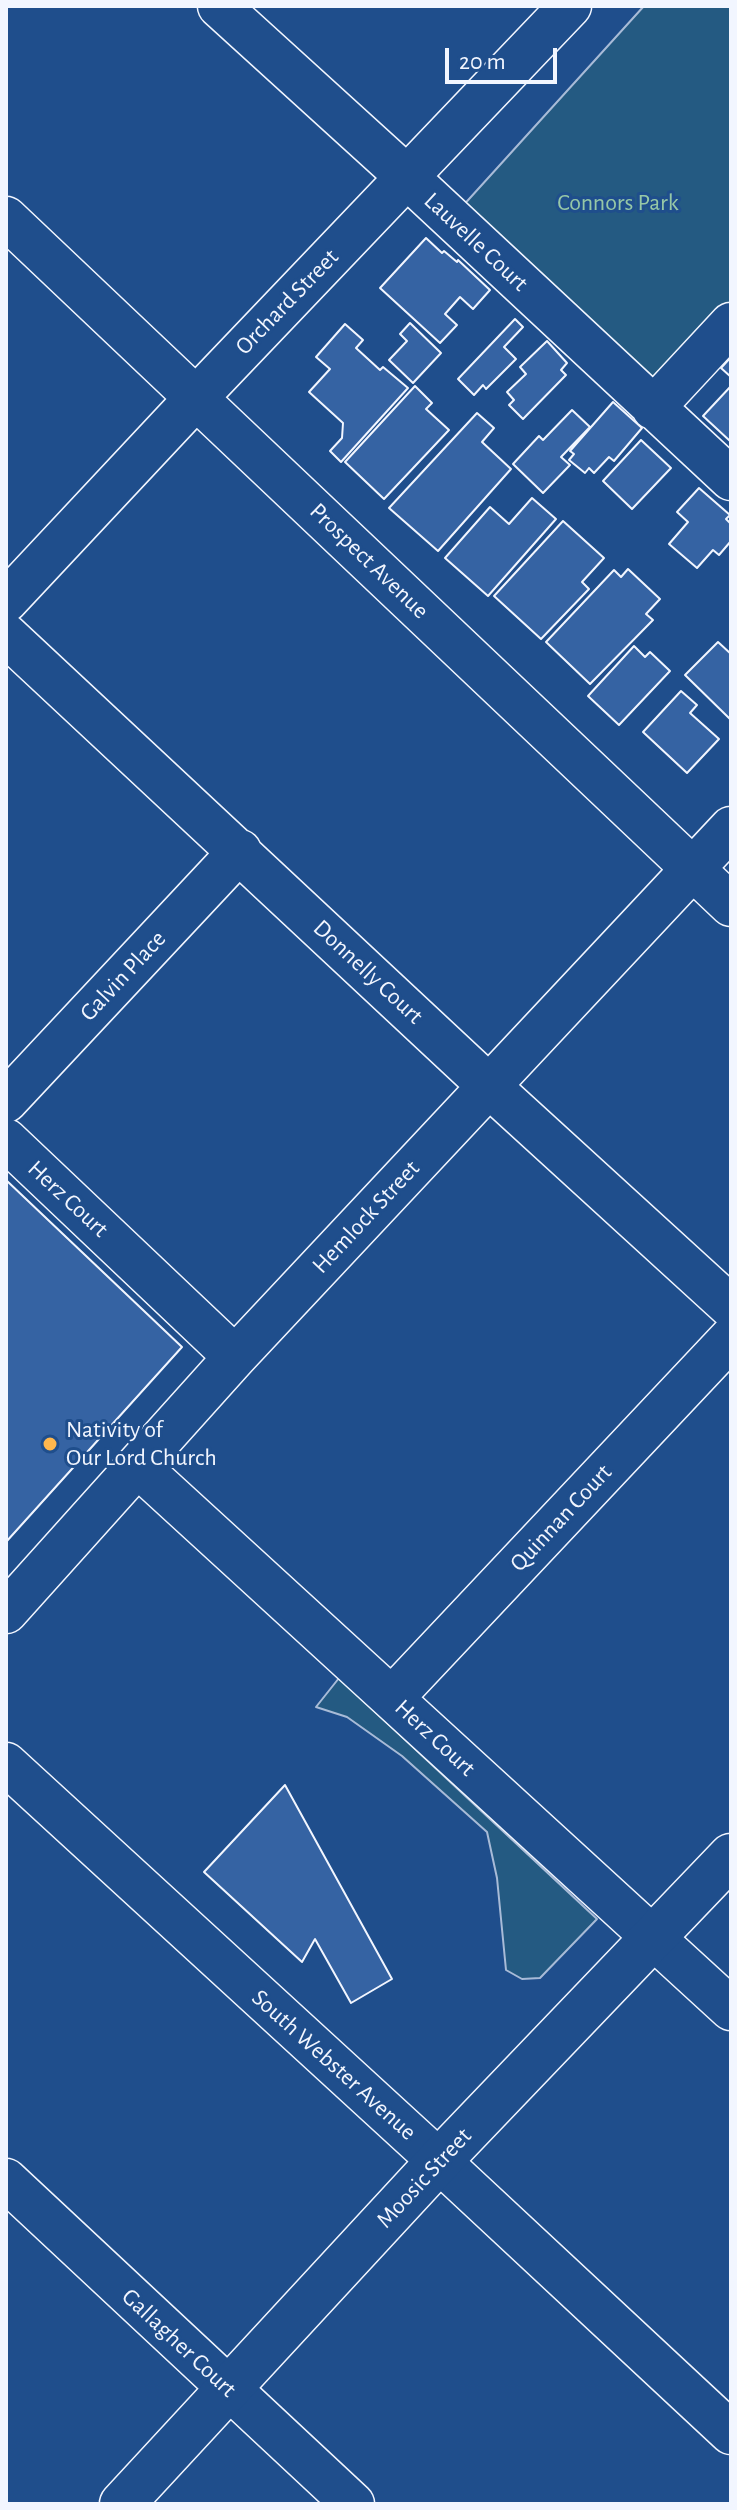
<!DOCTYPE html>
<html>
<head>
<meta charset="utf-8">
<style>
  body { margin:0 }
  #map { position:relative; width:737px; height:2510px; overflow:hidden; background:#1f4e8c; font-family:"Alegreya Sans",sans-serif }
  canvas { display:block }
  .frame { position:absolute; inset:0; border:8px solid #f2f6ff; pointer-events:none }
  .scale { position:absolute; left:445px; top:48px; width:112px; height:36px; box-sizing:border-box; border:4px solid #f2f6ff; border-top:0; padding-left:10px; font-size:24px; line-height:28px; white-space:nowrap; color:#f2f6ff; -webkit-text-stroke:6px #1f4e8c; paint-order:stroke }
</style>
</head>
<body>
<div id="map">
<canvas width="737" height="2510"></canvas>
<div class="frame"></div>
<div class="scale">20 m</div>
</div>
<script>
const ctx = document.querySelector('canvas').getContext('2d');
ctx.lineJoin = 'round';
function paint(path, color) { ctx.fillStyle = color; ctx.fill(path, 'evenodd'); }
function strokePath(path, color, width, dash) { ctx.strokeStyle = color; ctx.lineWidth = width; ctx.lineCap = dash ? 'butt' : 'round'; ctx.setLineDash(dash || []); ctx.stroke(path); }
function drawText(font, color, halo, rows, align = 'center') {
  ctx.font = font + ' "Alegreya Sans",sans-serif'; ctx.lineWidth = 6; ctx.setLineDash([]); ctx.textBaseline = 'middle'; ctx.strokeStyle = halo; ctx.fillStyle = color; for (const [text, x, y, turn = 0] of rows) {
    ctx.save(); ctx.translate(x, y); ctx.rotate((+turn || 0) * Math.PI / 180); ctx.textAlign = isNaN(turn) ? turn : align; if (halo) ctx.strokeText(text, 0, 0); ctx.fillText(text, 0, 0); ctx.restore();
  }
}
const green = new Path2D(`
  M644 6H731V311L674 372 649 378 460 209Z
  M339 1678 597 1919 540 1978 522 1979 506 1970 497 1878 487 1832 402 1756 347 1717 316 1707Z`);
paint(green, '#245a82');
strokePath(green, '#a8bbd7', 2);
const building = new Path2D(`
  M426 238 442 253 444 251 457 262 458 260 490 290 473 309 460 297 445 314 457 325 440 343 380 288Z
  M515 319 523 327 504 347 516 359 486 389 483 385 474 395 458 379Z
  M410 323 441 353 413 383 389 360 407 341 400 334Z
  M345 324 363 340 356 348 380 370 383 367 408 388 341 462 330 451 342 438 343 423 309 392 330 369 316 357Z
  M547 341 567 363 561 370 566 375 523 419 509 405 514 400 507 392 526 374 520 367Z
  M731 357V377L721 368Z
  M415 386 432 403 426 409 449 430 384 499 345 462Z
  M731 386V440L730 441 703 416Z
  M613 402 642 428 614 461 609 457 594 473 589 468 585 473 569 460 574 454 570 451Z
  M572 410 590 427 561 457 570 465 543 493 513 464 539 436 543 440Z
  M477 413 494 428 482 442 511 469 438 551 389 508Z
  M641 440 671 468 632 509 603 481Z
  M699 488 730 515 726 519 731 524V541L719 555 713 550 697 568 669 544 688 522 677 512Z
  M532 498 556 519 488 596 445 558 490 507 509 524Z
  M563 521 604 558 582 582 589 589 541 639 494 596Z
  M628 569 660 599 646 614 653 620 590 684 546 642 614 570 621 577Z
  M718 642 731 654V720L685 675Z
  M634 646 645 657 650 652 670 671 619 725 588 696Z
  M681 691 697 705 690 713 719 739 687 773 643 732Z
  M6 1180 182 1347 6 1542Z
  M285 1785 392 1979 351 2003 315 1939 302 1962 204 1872Z`);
paint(building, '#3563a3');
strokePath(building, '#f2f6ff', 2);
const minor = new Path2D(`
  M219 6 407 177 731 479
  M6 218 731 905
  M653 408 731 324
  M6 601 197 397 570 6
  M6 635 489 1086 731 1307
  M6 1101 240 851
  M6 1140 235 1357
  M139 1467 731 2009
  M6 1612 235 1357 731 828
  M392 1698 731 1338
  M6 1764 439 2161 731 2433
  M6 2180 353 2504`);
const major = new Path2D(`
  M122 2504 439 2161 731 1856`);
strokePath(minor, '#f2f6ff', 45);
strokePath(major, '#f2f6ff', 47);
strokePath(minor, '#1f4e8c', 42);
strokePath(major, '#1f4e8c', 44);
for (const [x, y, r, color] of [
  [50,1444,8,"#ffb74d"]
]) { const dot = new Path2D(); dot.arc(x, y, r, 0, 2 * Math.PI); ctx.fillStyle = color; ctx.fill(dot); strokePath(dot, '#1f4e8c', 3); }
drawText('24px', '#97c8a6', '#1f4e8c', [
  ["Connors Park",618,203]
]);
drawText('24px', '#f2f6ff', '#1f4e8c', [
  ["Lauvelle Court",476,242,43],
  ["Orchard Street",287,302,-46],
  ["Prospect Avenue",369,561,44],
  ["Donnelly Court",368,972,43],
  ["Galvin Place",123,976,-47],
  ["Herz Court",68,1199,43],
  ["Hemlock Street",366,1217,-47],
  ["Quinnan Court",561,1518,-47],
  ["Herz Court",435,1738,43],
  ["South Webster Avenue",334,2065,42],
  ["Moosic Street",424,2178,-47],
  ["Gallagher Court",179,2343,43]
]);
drawText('24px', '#f2f6ff', '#1f4e8c', [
  ["Nativity of",66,1430],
  ["Our Lord Church",66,1458]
], 'left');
</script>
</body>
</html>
